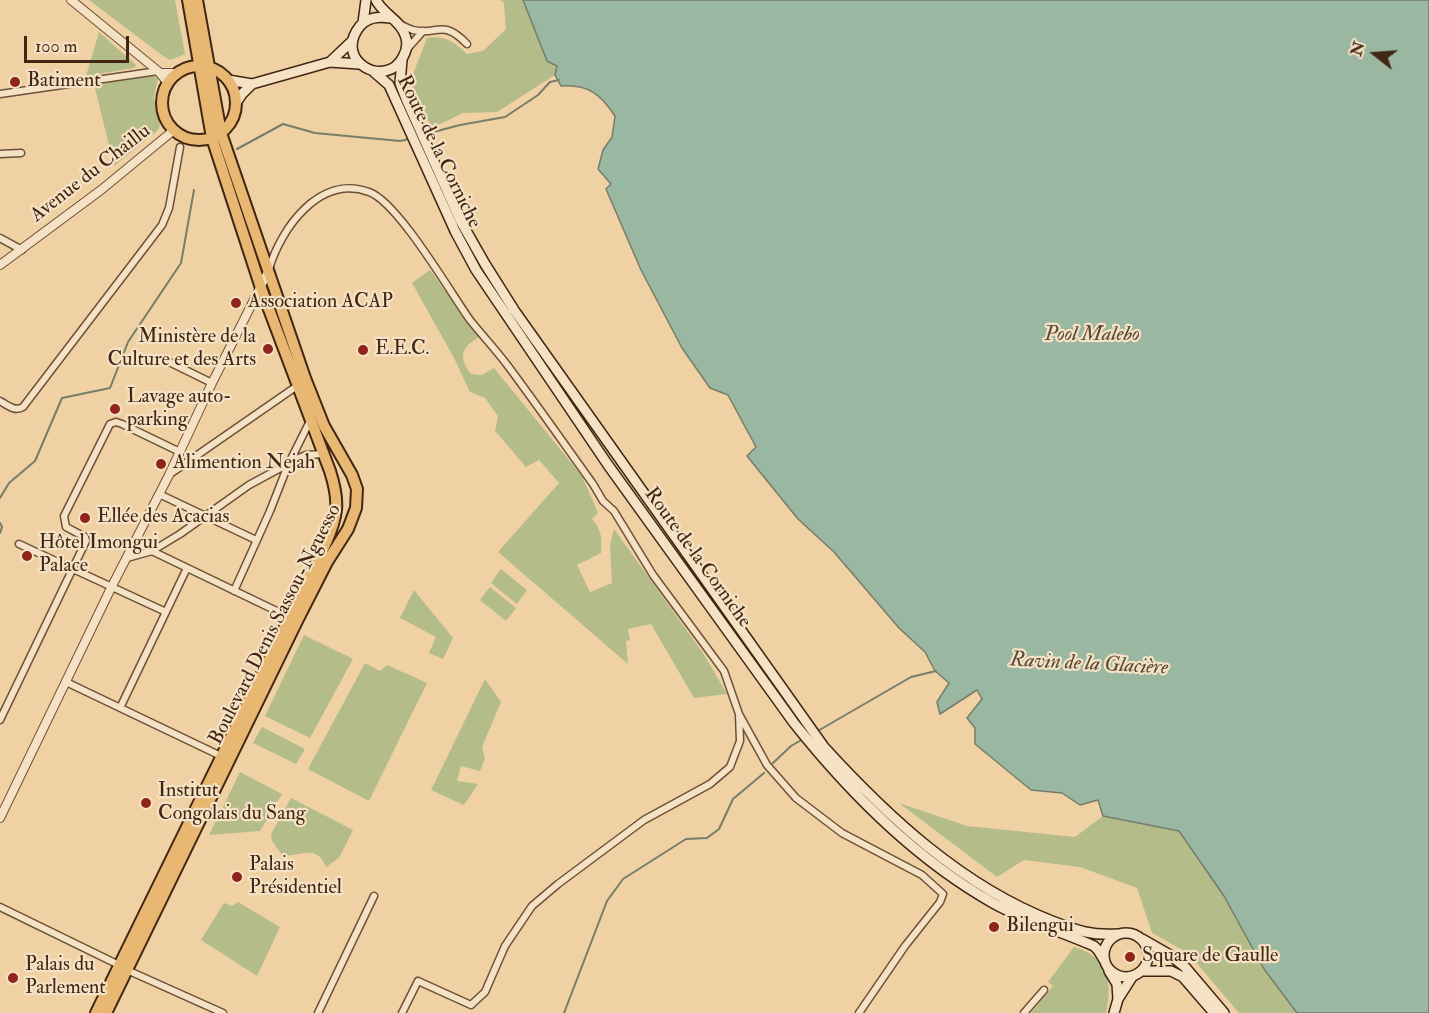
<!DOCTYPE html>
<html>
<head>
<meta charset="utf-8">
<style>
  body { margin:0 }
  #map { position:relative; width:1429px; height:1013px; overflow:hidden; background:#efd1a4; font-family:"IM FELL Double Pica",serif }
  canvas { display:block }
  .north { position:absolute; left:1345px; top:24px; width:60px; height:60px; -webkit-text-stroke:4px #f5e1c4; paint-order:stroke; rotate:287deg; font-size:16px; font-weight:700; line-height:24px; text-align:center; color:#412614 }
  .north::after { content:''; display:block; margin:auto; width:21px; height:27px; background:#412614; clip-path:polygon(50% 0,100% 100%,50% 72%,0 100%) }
  .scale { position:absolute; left:24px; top:36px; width:105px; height:27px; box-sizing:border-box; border:3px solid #412614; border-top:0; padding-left:8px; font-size:18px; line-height:21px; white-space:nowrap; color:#412614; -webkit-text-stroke:4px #f5e1c4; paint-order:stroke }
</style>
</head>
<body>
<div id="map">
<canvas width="1429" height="1013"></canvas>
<div class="north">N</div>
<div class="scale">100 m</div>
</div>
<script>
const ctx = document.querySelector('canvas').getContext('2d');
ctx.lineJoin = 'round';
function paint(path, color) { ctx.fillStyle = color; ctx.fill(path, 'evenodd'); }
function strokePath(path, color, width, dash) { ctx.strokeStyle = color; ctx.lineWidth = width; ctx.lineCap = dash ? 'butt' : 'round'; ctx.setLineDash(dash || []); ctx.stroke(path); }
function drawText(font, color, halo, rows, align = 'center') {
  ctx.font = font + ' "IM FELL Double Pica",serif'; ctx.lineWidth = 4.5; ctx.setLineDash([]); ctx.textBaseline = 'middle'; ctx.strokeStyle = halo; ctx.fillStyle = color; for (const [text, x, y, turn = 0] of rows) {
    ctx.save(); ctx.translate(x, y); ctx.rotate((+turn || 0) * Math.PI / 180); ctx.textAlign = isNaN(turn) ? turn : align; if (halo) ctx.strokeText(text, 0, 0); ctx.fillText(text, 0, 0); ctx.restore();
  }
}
paint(new Path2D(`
  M89 0H175L185 54 170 60 163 56Z
  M500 0H523L547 61 557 66 555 75 497 112 463 113 432 128 410 82 427 38C445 35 454 42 467 54L483 51 506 29 504 3Z
  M99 32 136 65 134 68 86 76Z
  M153 74 158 79 154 97 160 125 158 130 114 166 94 84Z
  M430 270 479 337C461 348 458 357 471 374L482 375 494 368 582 476 598 513 592 519C602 530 602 539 601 553L577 565 590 592 612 583 610 545 614 529 703 653 727 694 694 698 651 624 628 629 630 640 626 641 628 664 498 552 559 483 539 460 526 467 495 431 498 416 485 398 470 392 453 356 412 283Z
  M501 569 527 590 517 604 491 583Z
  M490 587 516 608 506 621 480 600Z
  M414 590 453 638 443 659 429 653 436 637 400 618Z
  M304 635 353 659 310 738 265 716Z
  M365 663 380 671 387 665 427 683 369 801 308 769Z
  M485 679 501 702 482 747 485 759 480 771 461 766 457 781 478 784 464 805 431 790Z
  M262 727 305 749 296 764 253 743Z
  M240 772 282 794 260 831 209 835Z
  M291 798 353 830 339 858 326 867C316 842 299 858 282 855L272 841 271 834Z
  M899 803 967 826 1075 837 1103 816 1179 831 1224 896 1264 969 1297 1013H1239L1188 953 1152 933 1137 888 1080 867 1024 860 997 877Z
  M238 902 280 927 257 976 201 940 224 903 232 906Z
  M1074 947C1108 957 1113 981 1106 1013H1031L1053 986 1048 982Z`), '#b4bd8a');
const water = new Path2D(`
  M523 0H1429V1013H1297L1264 969 1224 896 1179 831 1103 816 1098 800 1080 805 1062 793 1031 790 975 744V728L967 718 982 699 977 690 940 714 937 702 949 683 935 671 925 652 899 628 834 552 798 519 747 456 756 447 728 395 710 388 682 348 641 270 606 189 611 184 598 169 603 150 612 137 615 116C601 95 589 84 561 86L555 75 557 66 547 61Z`);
paint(water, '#9ab7a2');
strokePath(water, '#767d69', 1.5);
strokePath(new Path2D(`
  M426 134 460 125 505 117 538 95 550 82 559 80
  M237 149 283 124 315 133 400 141 409 139
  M0 498 9 483 35 461 62 398 110 388 128 342 181 263 194 190
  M0 523 2 527 0 533
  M816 732 911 677 936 671
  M773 763 791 746 803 739
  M564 1013 607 901 623 879 686 839 707 838 719 829 733 799 764 773`), '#767d69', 2);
const minor = new Path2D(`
  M399 24C404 26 409 29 413 30 438 36 442 18 467 44
  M408 48 423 31
  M0 94 158 71
  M0 154 21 153
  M0 238 22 250
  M269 269C281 228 320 174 369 192 398 202 450 292 470 320 482 335 496 350 508 366 537 405 565 445 593 484L603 501 614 511 653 575 724 671 739 714 740 741 730 767 710 784 644 820 558 884 532 906 505 946 485 992 471 1005 418 981 402 1013
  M165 360 212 383
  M0 401C7 405 15 412 23 407L162 225 169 208 180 147
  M170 474 297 386
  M159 494 256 540
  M19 544 166 612
  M152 551 289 617
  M127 558 152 551 180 534 249 485 299 458 306 455 325 454
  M234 591 270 511 288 465 310 421
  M66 682 223 757
  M120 708 187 568
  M740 716 767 765 796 798 842 833 922 875 943 894 940 902 905 946 859 1013
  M0 720 86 541 85 537 66 527 64 516 110 424 116 422 122 424 180 452
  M0 907 119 965
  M127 970 223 1013
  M318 1013 374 896
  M1024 1013 1044 990`);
const tertiary = new Path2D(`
  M71 0 158 71 168 83
  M162 73H178
  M0 265 101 190 174 130
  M0 818 112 586 169 475 212 383 268 272`);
const secondary = new Path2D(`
  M376 0C383 14 401 21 405 35 408 42 407 50 403 57 386 90 332 61 360 26 368 17 378 16 390 18
  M363 23 366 0
  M402 60 400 83 407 101 460 220 485 264 514 310 824 747C888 817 962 886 1052 921 1076 930 1091 936 1118 934
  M330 62 352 41
  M374 72 389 85 455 231 476 270 608 465 794 723C848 791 917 860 993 903 1025 921 1060 931 1094 946L1098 950 1104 960
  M228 80 252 84 330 62 359 64
  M236 103 242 94 252 84
  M1104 955a22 22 0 1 1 44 0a22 22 0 1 1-44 0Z
  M1142 939 1170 955 1185 967 1224 1013
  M1109 971 1117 984 1118 999
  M1142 971H1171L1183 977 1214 1013
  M1114 1013 1118 999 1132 977`);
const primary = new Path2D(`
  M162 103a37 37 0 1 1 74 0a37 37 0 1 1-74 0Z
  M96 1013 325 545C338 516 340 502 330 471L261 288 212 138 188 0
  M106 1013 297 621 327 562 348 529 356 508 357 489 352 475 324 426 305 378 221 133 197 0`);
strokePath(minor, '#6c5138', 9);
strokePath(tertiary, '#6c5138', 10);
strokePath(secondary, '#412614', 12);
strokePath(primary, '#412614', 14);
strokePath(minor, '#f5e1c4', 6);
strokePath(tertiary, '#f5e1c4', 8);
strokePath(secondary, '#f5e1c4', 9);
strokePath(primary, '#e8b872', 10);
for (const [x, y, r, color] of [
  [15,82,6,"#8f2418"],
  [236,303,6,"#8f2418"],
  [268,349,6,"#8f2418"],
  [363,350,6,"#8f2418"],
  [115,409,6,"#8f2418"],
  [161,464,6,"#8f2418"],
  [85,518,6,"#8f2418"],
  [27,556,6,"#8f2418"],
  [146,803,6,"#8f2418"],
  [237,877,6,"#8f2418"],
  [994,927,6,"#8f2418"],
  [1130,957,6,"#8f2418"],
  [13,978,6,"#8f2418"]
]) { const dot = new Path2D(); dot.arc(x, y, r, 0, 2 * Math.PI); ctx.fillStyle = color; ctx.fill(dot); strokePath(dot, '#f5e1c4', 2); }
drawText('20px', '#412614', '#f5e1c4', [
  ["Batiment",27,82],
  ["Association ACAP",248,303],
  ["Ministère de la",256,338,"right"],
  ["Culture et des Arts",256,361,"right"],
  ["E.E.C.",375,350],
  ["Lavage auto-",127,398],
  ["parking",127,421],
  ["Alimention Nejah",173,464],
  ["Ellée des Acacias",97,518],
  ["Hôtel Imongui",39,544],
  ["Palace",39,567],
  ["Institut",158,792],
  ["Congolais du Sang",158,815],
  ["Palais",249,866],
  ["Présidentiel",249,889],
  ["Bilengui",1006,927],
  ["Square de Gaulle",1142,957],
  ["Palais du",25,966],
  ["Parlement",25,989]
], 'left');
drawText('20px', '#412614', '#f5e1c4', [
  ["Route de la Corniche",438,152,64],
  ["Avenue du Chaillu",91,174,-38],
  ["Route de la Corniche",697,558,54],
  ["Boulevard Denis Sassou-Nguesso",276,625,-63]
]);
drawText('italic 21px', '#574a38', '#f5e1c4', [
  ["Pool Malebo",1092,335],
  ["Ravin de la Glacière",1089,665,3]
]);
</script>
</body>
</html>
